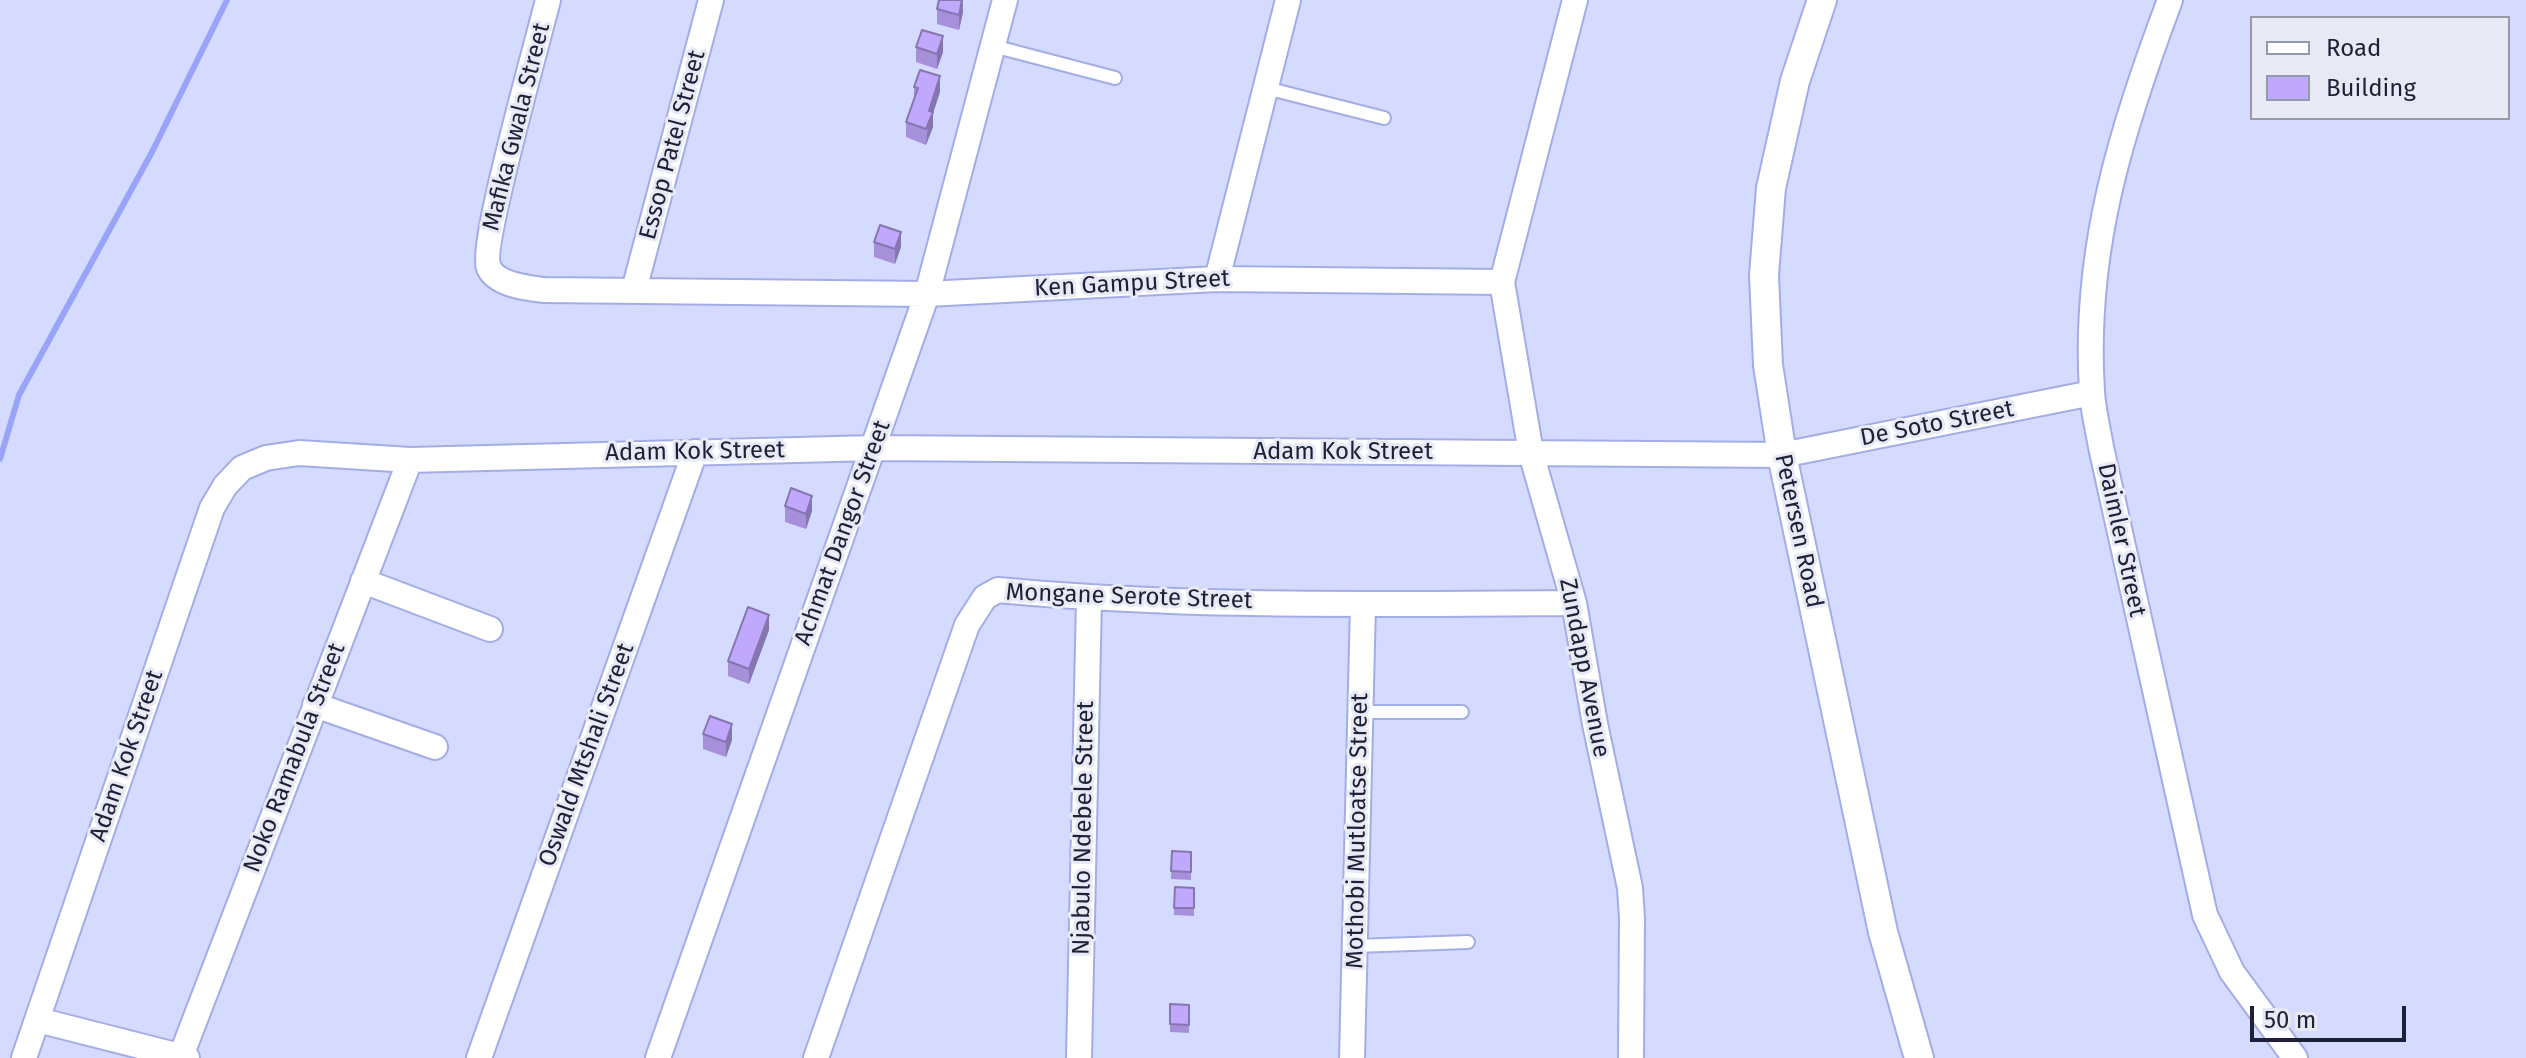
<!DOCTYPE html>
<html>
<head>
<meta charset="utf-8">
<style>
  body { margin:0 }
  #map { position:relative; width:2526px; height:1058px; overflow:hidden; background:#d4dbfe; font-family:"Fira Sans",sans-serif }
  canvas { display:block }
  .legend { position:absolute; left:2250px; top:16px; width:260px; height:104px; box-sizing:border-box; background:#e7e9f5; border:2px solid #9699a9; margin:0; padding:10px 14px; list-style:none; font-size:24px; color:#1d2036 }
  .legend li { display:flex; align-items:center; gap:16px; height:40px }
  .legend b { width:40px; border:2px solid #9699a9 }
  .scale { position:absolute; left:2250px; top:1006px; width:156px; height:36px; box-sizing:border-box; border:4px solid #1d2036; border-top:0; padding-left:10px; font-size:24px; line-height:28px; white-space:nowrap; color:#1d2036; -webkit-text-stroke:6px #e7e9f5; paint-order:stroke }
</style>
</head>
<body>
<div id="map">
<canvas width="2526" height="1058"></canvas>
<ul class="legend">
<li><b style="height:10px;background:#fff"></b>Road</li>
<li><b style="height:22px;background:#c0a8fc"></b>Building</li>
</ul>
<div class="scale">50 m</div>
</div>
<script>
const ctx = document.querySelector('canvas').getContext('2d');
ctx.lineJoin = 'round';
function strokePath(path, color, width, dash) { ctx.strokeStyle = color; ctx.lineWidth = width; ctx.lineCap = dash ? 'butt' : 'round'; ctx.setLineDash(dash || []); ctx.stroke(path); }
function paint(path, color) { ctx.fillStyle = color; ctx.fill(path, 'evenodd'); }
function drawText(font, color, halo, rows, align = 'center') {
  ctx.font = font + ' "Fira Sans",sans-serif'; ctx.lineWidth = 6; ctx.setLineDash([]); ctx.textBaseline = 'middle'; ctx.strokeStyle = halo; ctx.fillStyle = color; for (const [text, x, y, turn = 0] of rows) {
    ctx.save(); ctx.translate(x, y); ctx.rotate((+turn || 0) * Math.PI / 180); ctx.textAlign = isNaN(turn) ? turn : align; if (halo) ctx.strokeText(text, 0, 0); ctx.fillText(text, 0, 0); ctx.restore();
  }
}
strokePath(new Path2D(`
  M0 459 19 395 152 152 227 0`), '#98a4f7', 6);
const service = new Path2D(`
  M993 46 1115 78
  M1266 88 1384 118
  M1361 712H1462
  M1355 946 1468 942`);
const minor = new Path2D(`
  M548 0C539 37 479 248 489 268 497 285 527 288 544 290L927 294 1217 279 1502 282
  M1575 0 1502 282 1531 453 1574 603 1595 724 1630 888 1632 918 1631 1058
  M2170 0C2121 131 2083 250 2092 392 2093 410 2098 429 2101 447L2205 915 2232 972 2295 1058
  M1217 279 1288 0
  M634 290 711 0
  M363 581 490 629
  M315 705 435 747
  M38 1020 187 1058
  M181 1056 410 460
  M24 1058 212 508 225 486 242 468 266 458 299 453 410 460 874 448 1782 455 2092 393
  M479 1058 695 452
  M658 1058 927 294 1005 0
  M816 1058 967 625 985 597 998 590C1189 608 1382 604 1574 603
  M1079 1058 1089 599
  M1352 1058 1363 604`);
const tertiary = new Path2D(`
  M1822 0 1795 81 1771 188 1764 275 1768 365 1782 455 1883 932 1919 1058`);
strokePath(service, '#a3ade5', 16);
strokePath(minor, '#a3ade5', 28);
strokePath(tertiary, '#a3ade5', 32);
strokePath(service, '#fff', 12);
strokePath(minor, '#fff', 24);
strokePath(tertiary, '#fff', 28);
paint(new Path2D(`
  M963 0V12L959 30 937 24V9Z
  M916 47 943 52 937 69 916 62Z
  M914 87 940 92 933 113V127L926 145 906 137V122L914 99Z
  M874 242 901 247 895 264 874 257Z
  M785 506 812 511 806 529 785 522Z
  M769 630 749 684 728 676V661Z
  M703 734 732 740 726 757 703 749Z
  M1172 851 1191 852V880L1171 879Z
  M1175 887 1194 888V916L1174 915Z
  M1170 1004 1189 1005V1033L1170 1032Z`), '#a590d9');
paint(new Path2D(`
  M962 0 963 12 959 30V15Z
  M943 36V52L937 69V54Z
  M940 76V92L933 113V127L926 145 929 111Z
  M901 232V247L895 264V249Z
  M812 496V511L806 529V514Z
  M769 615V630L749 684V669Z
  M732 724V740L726 757V742Z`), '#8676b0');
const building = new Path2D(`
  M939 0H962L959 15 937 9Z
  M922 30 943 36 937 54 916 47Z
  M920 70 940 76 929 111 933 112 926 129 906 122 918 88 914 87Z
  M880 225 901 232 895 249 874 242Z
  M791 488 812 496 806 514 785 506Z
  M748 607 769 615 749 669 728 661Z
  M710 716 732 724 726 742 703 734Z
  M1172 851 1191 852V872L1171 871Z
  M1175 887 1194 888V908H1174Z
  M1170 1004 1189 1005V1025L1170 1024Z`);
paint(building, '#c0a8fc');
strokePath(building, '#8676b0', 2);
drawText('24px', '#1d2036', '#e7e9f5', [
  ["Mafika Gwala Street",517,127,-76],
  ["Essop Patel Street",673,145,-75],
  ["Ken Gampu Street",1132,284,-3],
  ["De Soto Street",1937,424,-11],
  ["Adam Kok Street",695,452,-1],
  ["Adam Kok Street",1343,452],
  ["Petersen Road",1798,531,78],
  ["Achmat Dangor Street",843,533,-70],
  ["Daimler Street",2121,540,78],
  ["Mongane Serote Street",1129,597,2],
  ["Zundapp Avenue",1584,668,79],
  ["Oswald Mtshali Street",587,755,-70],
  ["Adam Kok Street",127,756,-71],
  ["Noko Ramabula Street",295,758,-69],
  ["Njabulo Ndebele Street",1084,828,-89],
  ["Mothobi Mutloatse Street",1358,831,-89]
]);
</script>
</body>
</html>
